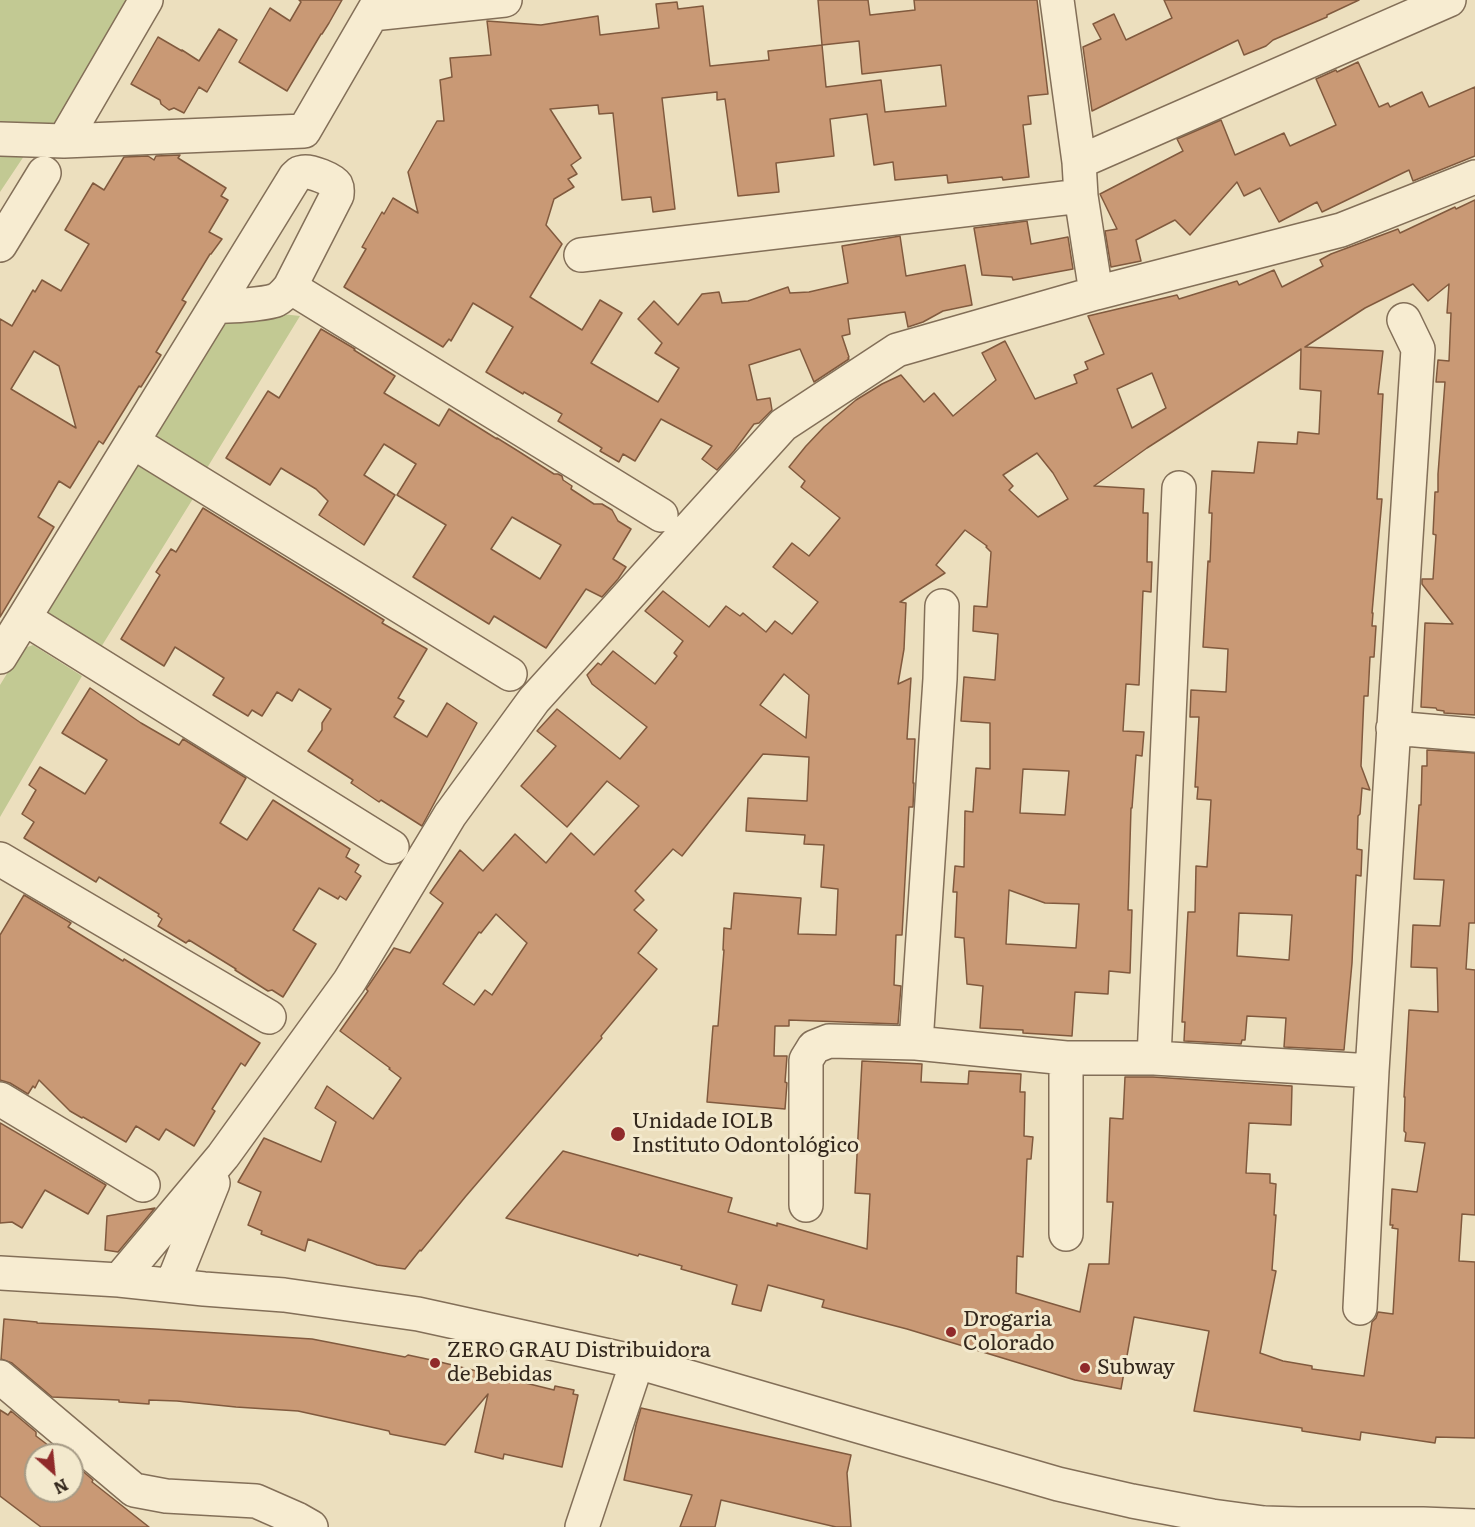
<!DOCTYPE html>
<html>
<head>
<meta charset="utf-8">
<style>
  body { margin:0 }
  #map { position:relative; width:1475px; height:1527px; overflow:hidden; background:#ecdfbe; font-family:Literata,serif }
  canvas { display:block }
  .north { position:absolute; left:24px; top:1443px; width:60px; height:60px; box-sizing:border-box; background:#f3e9cd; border:2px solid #a69b86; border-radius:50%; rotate:153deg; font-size:16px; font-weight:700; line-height:24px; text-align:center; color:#33271c }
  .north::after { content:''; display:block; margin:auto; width:21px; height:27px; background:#902a2a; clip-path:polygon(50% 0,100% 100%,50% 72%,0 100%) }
</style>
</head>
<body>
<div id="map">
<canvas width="1475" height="1527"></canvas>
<div class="north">N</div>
</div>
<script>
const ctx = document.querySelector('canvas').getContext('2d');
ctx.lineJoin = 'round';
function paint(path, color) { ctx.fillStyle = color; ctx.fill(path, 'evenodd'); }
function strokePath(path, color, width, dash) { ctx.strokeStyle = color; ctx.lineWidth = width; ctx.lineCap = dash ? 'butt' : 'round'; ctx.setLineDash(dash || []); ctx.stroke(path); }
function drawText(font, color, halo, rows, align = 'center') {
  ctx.font = font + ' Literata,serif'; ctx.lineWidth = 6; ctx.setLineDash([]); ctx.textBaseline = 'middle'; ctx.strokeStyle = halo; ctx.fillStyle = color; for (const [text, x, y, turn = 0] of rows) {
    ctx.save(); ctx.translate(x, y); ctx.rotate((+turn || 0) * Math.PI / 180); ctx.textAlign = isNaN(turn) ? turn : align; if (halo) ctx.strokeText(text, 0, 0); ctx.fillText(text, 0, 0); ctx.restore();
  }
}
paint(new Path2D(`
  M0 0H135L60 128 0 133Z
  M0 151 26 153 0 192Z
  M282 314 300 316 207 468 152 435 215 328 231 322Z
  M141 463 194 497 98 652 47 619 44 610 132 467Z
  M33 645 82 676 0 817V685L22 649Z`), '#c2c993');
const building = new Path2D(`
  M299 0H342L329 23 322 34H321L287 91 239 62 270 8 290 21 301 2Z
  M818 0H868L870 15 915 10 914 0H1037L1048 94 1028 96 1031 124 1023 125 1029 177 1003 180 1002 177 948 183 947 175 895 180 893 162 874 165 867 114 830 119 834 156 776 163 779 192 738 196 725 99 717 100V92L662 98 675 209 653 212 651 197 622 200 613 113 599 114 598 105 550 109 581 158 571 165 577 174 568 179 574 187 554 199 546 225 562 244 530 297 582 330 600 300 622 313 591 363 658 402 679 368 655 353 662 343 638 319 654 301 678 325 702 294 719 292 722 303 748 301 788 287 790 293 809 292 848 283 842 246 900 236 906 276 965 265 972 305 943 311 923 322 908 327 905 312 848 319 850 334 842 336 849 357 848 358 849 359 814 382 800 349 749 365 757 400 770 398 772 410 759 423 754 424 734 451 717 470 702 459 712 446 661 419 635 461 623 454 619 462 600 451 602 448 558 421 562 414 524 392 523 394 486 372 513 327 473 303 451 341 449 339 443 347 344 287 366 249 362 247 382 212 384 214 393 198 418 213 408 172 437 121H444L440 80 452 77 450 58 491 55 487 21 541 25 598 16 600 35 659 28 656 4 677 2 678 9 703 6 710 66 769 60 768 51 822 45 826 87 881 80 885 112 946 106 941 65 862 74 859 41 822 45Z
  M1164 0H1359L1327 15V17L1273 40 1266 46 1244 55 1238 40 1092 111 1083 47 1101 39 1093 24 1114 14 1126 40 1172 18Z
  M219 29 237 40 207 92 199 87 184 113 174 108 169 110 161 104 160 100 131 84 158 37 182 51V50L199 61Z
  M1358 62 1379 107 1388 103 1390 107 1422 92 1429 107 1475 87V156L1413 181 1409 170 1322 212 1317 202 1279 222 1260 188 1244 196 1237 182 1190 235 1175 220 1136 240 1141 261 1111 267 1105 231 1117 229 1100 194 1183 151 1177 139 1221 120 1235 155 1284 133 1290 146 1336 125 1316 79 1336 70 1337 72Z
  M180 155 178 158 226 188 221 196 228 200 209 232 222 239 211 254H210L182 300 186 302 156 352 161 355 141 387 139 386 103 444 99 441 70 488 59 481 38 517 54 527 0 617V319L12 326 33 290 35 292 42 280 61 291 89 244 65 230 93 183 104 190 124 157 148 156 154 160 156 156ZM34 351 59 366 76 428 11 389Z
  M1475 200V715L1444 713V711L1437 710 1436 708 1421 707 1425 623 1453 624 1422 584V579H1433L1436 535 1433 534 1435 492H1438V474L1445 382H1436L1438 360 1449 361 1451 313H1447L1449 284 1428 301 1413 284 1365 308 1305 347 1383 351 1378 394H1383L1377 499H1382L1372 613H1373L1372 626H1376L1374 657H1370L1368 696H1364L1361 766 1370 790 1362 788 1360 814 1358 816 1357 849 1362 850 1361 876 1356 875 1352 963 1344 1050 1284 1047 1286 1018 1247 1016 1245 1040H1242L1241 1044 1184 1041 1185 1022H1182L1188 912H1195L1196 866 1207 867 1211 800 1197 799 1198 787H1195L1199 717H1190L1191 690 1226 692 1228 649 1203 647 1208 561 1210 562 1212 513H1209L1212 471 1254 473 1258 442 1297 444 1298 432 1319 434 1321 391 1300 389 1301 349 1147 448 1094 486 1144 489 1143 513H1148L1147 562H1152L1151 592 1143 591 1139 685 1126 684 1123 731 1144 732 1142 756 1136 755 1132 808H1131L1128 910H1132L1130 973 1109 971 1108 994 1075 992 1072 1036 1023 1033V1030L980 1028 983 986 967 984 964 938 955 937 957 892H953L955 866 964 867 965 811 973 812 976 768 990 769V723L961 721 964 677 995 680 998 634 973 631 974 606 987 607 991 552 986 547 987 546 965 530 936 565 945 573 900 602 906 603 904 649 898 684 911 678 907 739H915L913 783H914L913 807H909L902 935H896L894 985 901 986 898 1024 789 1020V1026H775L774 1056H787L785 1082 787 1083 785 1109 707 1102 713 1026H718L724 950H723L724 928 731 929 734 893 801 898 798 934 836 935 838 889 821 887 824 845 804 844 805 835 746 831 748 798 807 801 809 757 763 754 682 856 673 849 635 891 644 900 634 910 657 930 638 953 657 969 601 1036 602 1038 466 1196 421 1251 420 1250 405 1269 377 1265 308 1239 305 1251 261 1234 262 1231 248 1225 261 1192 238 1182 264 1138 321 1162 336 1122 315 1108 327 1086 373 1119 401 1078 389 1069 390 1068 340 1031 368 991 366 989 369 985 394 948 410 953 443 903 430 893 460 850 483 871 515 834 546 863 571 833 594 855 639 806 607 781 567 827 521 786 556 746 537 731 557 709 620 759 647 727 592 684 587 675 598 663 601 665 613 651 655 684 677 656 674 653 683 641 645 611 663 591 709 627 726 606 740 616 743 613 766 632 775 621 792 634 818 602 773 567 792 543 809 556 840 518 801 487 805 481 789 467 806 446 824 427 856 400 882 384 901 375 924 402 934 393 953 416 996 380 982 353 1005 341 1035 399 1077 383 1074 375 1088 369 1085 362 1104 354 1088 316 1177 295 1179 299 1237 281 1239 285 1274 270 1282 287 1323 266 1320 260 1331 254 1398 229 1400 233 1455 207 1456 209ZM1152 373 1166 408 1132 428 1117 389ZM1037 453 1053 473 1068 499 1038 517 1009 490 1013 486 1003 475ZM784 674 809 695 806 738 760 705ZM1023 769 1069 771 1065 815 1020 813ZM1009 890 1045 903 1079 904 1076 948 1006 944ZM1239 913 1292 915 1289 960 1237 956ZM496 914 527 943 492 995 485 990 474 1005 443 984 479 932 481 933Z
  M1027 221 1031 244 1068 237 1073 269 1013 280 1012 277 982 275 974 228Z
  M321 329 355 349 354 350 395 376 384 393 439 426 449 409 497 439V438L518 451 554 474H558L562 476 563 480 572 486 571 489 594 504H602L612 510 618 521 631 529 613 559 626 567 618 579 602 597 586 589 546 648 494 616 489 624 413 577 446 525 397 495 416 464 384 444 364 475 395 495 364 545 319 515 328 501 316 489 281 468 270 485 226 458 268 391 279 398ZM512 517 561 545 540 579 491 549Z
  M203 508 384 620 382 623 427 649 398 698 404 701 394 717 427 737 447 703 477 723 422 826 381 800 379 802 351 783 353 780 308 751 322 730V723L331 709 299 689 292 701 277 692 262 716 252 710 248 716 213 695 224 678 175 647 164 666 121 639 160 575 156 572 171 549 176 552Z
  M90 688 141 723 179 745 183 739 246 778 220 823 247 840 273 800 350 849 346 857 359 865 355 872 361 876 346 900 340 896 338 899 319 888 293 930 316 944 283 997 272 990 268 991 235 970 236 969 189 940 186 943 158 926 162 919 158 916 159 914 99 877 96 882 24 838 34 822 22 814 36 790 29 785 40 767 85 794 107 760 62 733Z
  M1427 750 1475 753V923H1469L1466 969 1475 970V1215L1462 1214 1459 1261 1475 1262V1438L1436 1437 1435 1443 1361 1432 1360 1440 1302 1431V1428L1194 1411 1209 1331 1134 1317 1121 1389 1075 1380 907 1329 822 1307 824 1300 768 1285 761 1311 732 1304 737 1285 681 1269 682 1266 639 1254 638 1256 506 1218 563 1151 732 1198 728 1212 777 1226V1223L867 1249 870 1194 855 1193 862 1061 922 1064 921 1082 968 1084 969 1071 1021 1074 1020 1092H1025L1024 1136 1033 1137 1031 1159H1027L1023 1257 1017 1256 1016 1293 1080 1312 1089 1264H1109L1113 1202H1107L1110 1118 1123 1119 1125 1077H1153L1292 1086 1291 1125 1249 1123 1246 1173 1270 1174V1183L1276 1184 1274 1215H1276L1272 1270 1276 1271 1260 1353 1283 1361 1312 1366V1369L1364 1376 1372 1322 1376 1318 1378 1312 1393 1314 1398 1229 1392 1228 1393 1225H1390L1392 1189 1417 1192 1425 1143 1405 1141 1406 1133 1404 1131 1405 1097H1404L1409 1010 1438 1012 1437 968 1411 967 1413 925 1440 926 1444 880 1414 879 1419 805H1421L1422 766H1427Z
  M24 895 71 923 68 927 123 961 124 959 260 1043 245 1066 241 1063 212 1109 215 1111 194 1146 166 1129 159 1140 136 1126 126 1142 83 1117 82 1118 70 1111 39 1080 35 1088 33 1086 28 1094 10 1083 0 1080V935Z
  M0 1123 106 1185 88 1214 45 1190 22 1228 12 1222 0 1223Z
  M155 1208 118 1252 105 1250 107 1216Z
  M4 1319 37 1322V1323L155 1329 312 1339 405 1357 408 1355 436 1361 554 1390 555 1386 574 1390 573 1394 578 1395 562 1467 504 1454 503 1459 475 1452 488 1394 445 1445 390 1434 389 1431 298 1411 236 1407 177 1401 149 1400V1404L119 1402V1400L52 1397 12 1363 1 1359Z
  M641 1408 851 1455 847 1473 851 1527H836L721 1500 715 1527H680L692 1495 624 1480 636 1425Z
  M0 1410 8 1415 11 1411 36 1432V1436L61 1455H36V1491H72V1462L93 1480 92 1482 149 1527H41L0 1496Z`);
paint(building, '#c99975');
strokePath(building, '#815a3e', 1.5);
const minor = new Path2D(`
  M1057 0 1079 162 1081 196 1096 293
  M372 14 505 0
  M0 139 64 141 304 131 380 0
  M64 141 146 0
  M1079 162 1449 0
  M0 245 44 173
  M581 255 1081 196
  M290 287 661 515
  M133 442 510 674
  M24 618 392 847
  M0 657 295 177C299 173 298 173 304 172 311 171 332 179 336 185 338 189 337 191 337 195L290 287C286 292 282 297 276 300 266 304 228 307 217 306
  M1393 728 1475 735
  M0 859 269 1017
  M916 1043 940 679 942 606
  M1066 1058V1234
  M1154 1058 1179 488
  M0 1099 143 1185
  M806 1205V1060L814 1047 829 1041 916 1043 1066 1058H1154L1372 1071
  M0 1273 119 1280 204 1289 284 1295 418 1314 637 1362 1058 1484 1132 1501 1212 1516 1264 1523 1298 1524H1423L1475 1526
  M119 1280 223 1156 349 982 450 815 534 700 783 425 897 350 1096 293 1341 230 1475 177
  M172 1285 213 1183
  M1360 1308 1372 1071 1418 349 1404 320
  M0 1377 134 1490 166 1496 256 1501 297 1519 311 1527
  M582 1527 637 1362`);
strokePath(minor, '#836f58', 36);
strokePath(minor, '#f7ecd1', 33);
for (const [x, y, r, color] of [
  [618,1134,8,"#902a2a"],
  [951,1332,6,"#902a2a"],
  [435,1363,6,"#902a2a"],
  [1085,1368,6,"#902a2a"]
]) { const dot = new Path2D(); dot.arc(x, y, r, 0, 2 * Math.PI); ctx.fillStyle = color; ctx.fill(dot); strokePath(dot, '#f3e9cd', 2); }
drawText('21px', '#33271c', '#f3e9cd', [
  ["Unidade IOLB",632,1122],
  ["Instituto Odontológico",632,1146],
  ["Drogaria",963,1320],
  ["Colorado",963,1344],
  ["ZERO GRAU Distribuidora",447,1351],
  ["de Bebidas",447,1375],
  ["Subway",1097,1368]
], 'left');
</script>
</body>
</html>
